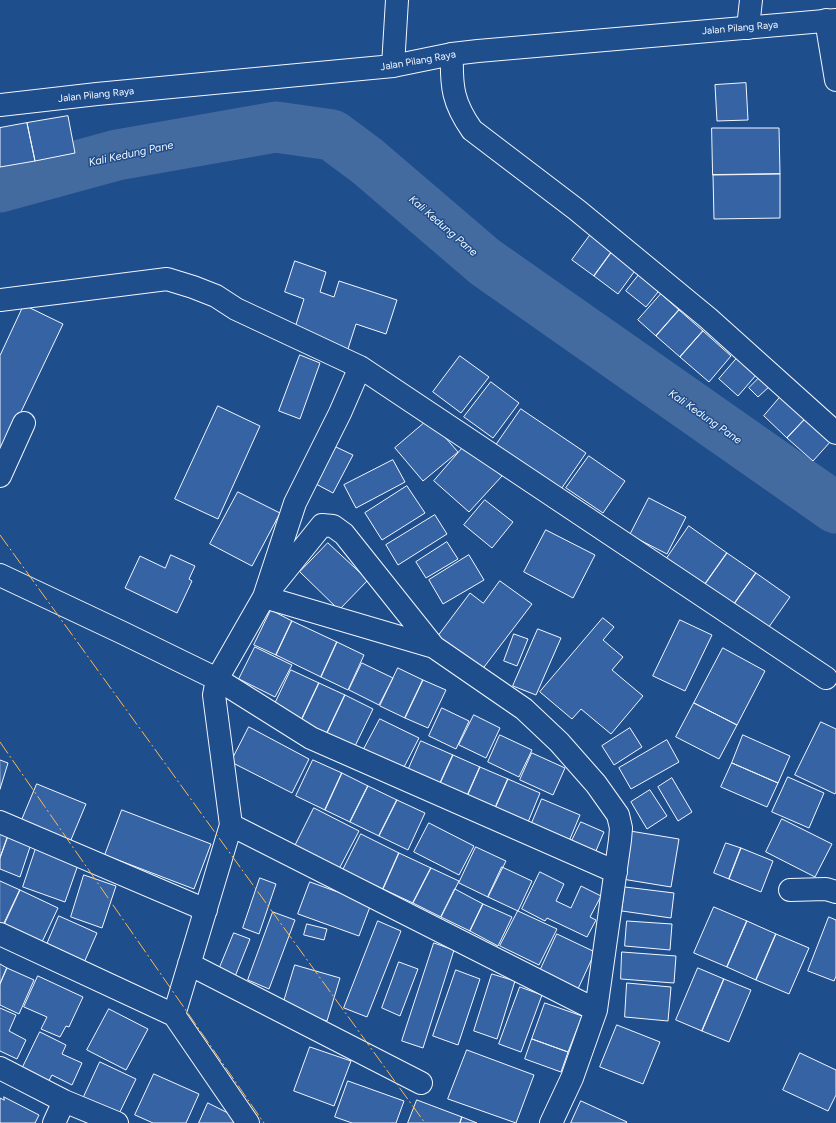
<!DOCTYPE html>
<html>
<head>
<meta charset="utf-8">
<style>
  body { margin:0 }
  canvas { display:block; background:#1f4e8c }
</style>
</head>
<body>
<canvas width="836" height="1123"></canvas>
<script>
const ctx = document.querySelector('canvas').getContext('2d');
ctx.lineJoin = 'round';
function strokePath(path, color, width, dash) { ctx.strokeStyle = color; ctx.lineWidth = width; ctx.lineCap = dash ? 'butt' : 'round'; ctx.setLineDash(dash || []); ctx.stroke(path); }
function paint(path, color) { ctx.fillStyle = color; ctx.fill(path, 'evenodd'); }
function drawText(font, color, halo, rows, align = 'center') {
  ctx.font = font + ' Figtree,sans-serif'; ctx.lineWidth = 3; ctx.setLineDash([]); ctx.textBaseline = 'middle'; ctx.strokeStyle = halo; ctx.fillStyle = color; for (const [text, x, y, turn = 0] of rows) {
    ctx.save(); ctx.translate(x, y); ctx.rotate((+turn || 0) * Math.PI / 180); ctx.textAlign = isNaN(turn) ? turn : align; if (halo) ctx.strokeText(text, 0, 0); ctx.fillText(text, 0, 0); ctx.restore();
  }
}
strokePath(new Path2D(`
  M0 187 117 155 276 127 332 135 367 161 485 262 836 508`), '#446ba0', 51);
const building = new Path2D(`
  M746 83 748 120 717 121 715 85Z
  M68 116 75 153 35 161 27 123Z
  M27 123 35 161 0 167V128Z
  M712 128H779L780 174 713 175Z
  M780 174V218L714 219 713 175Z
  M591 234 613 250 594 276 572 260Z
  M613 250 637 268 618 294 594 276Z
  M295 261 326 272 320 292 334 297 339 281 397 300 386 334 356 324 347 352 293 334 304 299 285 292Z
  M642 271 662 287 646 307 626 291Z
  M661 294 679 310 656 336 638 320Z
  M24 305 63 324 0 456V356Z
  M679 310 703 331 680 357 656 336Z
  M703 331 731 356 709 382 680 357Z
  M300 355 320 363 300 419 279 411Z
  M460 356 489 377 461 413 433 392Z
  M738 357 757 374 738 396 719 379Z
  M761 376 771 385 758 397 749 388Z
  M491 382 519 403 493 438 464 417Z
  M782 395 806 418 787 438 764 416Z
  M218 406 260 426 218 519 175 499Z
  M521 409 586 453 559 492 494 448Z
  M806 418 831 441 813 461 787 438Z
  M429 419 458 452 423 481 395 448Z
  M466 444 502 476 469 512 434 481Z
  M336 447 353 455 333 493 316 484Z
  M589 456 625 481 603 513 566 488Z
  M393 460 405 482 356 508 344 485Z
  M407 486 425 513 382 540 365 513Z
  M238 492 280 513 252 566 210 544Z
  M649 498 686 517 667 554 630 535Z
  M485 500 513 522 492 548 464 525Z
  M435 515 447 534 398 565 386 545Z
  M689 526 727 553 703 587 665 561Z
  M546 530 595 555 573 598 524 572Z
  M447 542 458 559 426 578 416 562Z
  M328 543 368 580 339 610 300 572Z
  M727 553 756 573 732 607 703 587Z
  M171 555 195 566 189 579 192 581 177 613 125 588 140 556 165 568Z
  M469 555 484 580 443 604 429 580Z
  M756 573 790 597 766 631 732 607Z
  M500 581 532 604 481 671 437 637 470 593 483 603Z
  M271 610 292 621 276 655 254 645Z
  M603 618 614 627 603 640 623 657 612 670 643 696 611 734 581 709 572 719 540 692Z
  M680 620 712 635 685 691 653 676Z
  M292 621 337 642 321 677 276 655Z
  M538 629 561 638 536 695 513 686Z
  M514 634 528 639 517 666 504 661Z
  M337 642 364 655 348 690 321 677Z
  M255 647 292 665 275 697 239 679Z
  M723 648 765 671 737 725 694 703Z
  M362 663 393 678 379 705 349 690Z
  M398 668 423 680 405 718 380 706Z
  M291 670 319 683 301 721 273 708Z
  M423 680 446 690 428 728 405 718Z
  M319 683 345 695 327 733 301 721Z
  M345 695 373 709 355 746 327 733Z
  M694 703 737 725 719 759 676 737Z
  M442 708 469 721 456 749 429 736Z
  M474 715 500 728 486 758 459 745Z
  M380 719 419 738 403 769 364 749Z
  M821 722 836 729V792L835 794 795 775Z
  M249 727 309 759 292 793 231 762Z
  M630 728 642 747 614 765 602 746Z
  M500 735 532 750 519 777 488 762Z
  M743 735 790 756 778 783 732 763Z
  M667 740 679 762 631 789 619 768Z
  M421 741 453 755 438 788 406 775Z
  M532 753 565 768 553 795 520 780Z
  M453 755 480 767 465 801 438 788Z
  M0 760 8 763 0 789Z
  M313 760 342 773 325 810 296 796Z
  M732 763 778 783 767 807 721 787Z
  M480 767 508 779 493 813 465 801Z
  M342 773 368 786 350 822 325 810Z
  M788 777 824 793 809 828 772 812Z
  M672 778 692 812 678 821 658 787Z
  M508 779 540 793 526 827 493 813Z
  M37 784 86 804 68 847 19 827Z
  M368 786 397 800 379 836 350 822Z
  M650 790 667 816 647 829 631 802Z
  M542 799 580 815 567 846 529 830Z
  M397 800 425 813 408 850 379 836Z
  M314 808 359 831 339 869 295 846Z
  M122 810 211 844 194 889 105 855Z
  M782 819 832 844 815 877 766 852Z
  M581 822 604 832 592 860 568 849Z
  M429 823 474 846 459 875 414 852Z
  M630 831 679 839 671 887 622 879Z
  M0 833 8 836 0 858Z
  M361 834 399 853 383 889 343 870Z
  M8 836 31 844 20 877 0 869V858Z
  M726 843 741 848 729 879 714 873Z
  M37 845 80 859 65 902 23 887Z
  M476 847 506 861 488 897 459 883Z
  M741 848 773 861 761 892 729 879Z
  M399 853 431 868 413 903 383 889Z
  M502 867 532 881 518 911 488 897Z
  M431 868 459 881 441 917 413 903Z
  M540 872 564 884 556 901 571 908 581 886 601 896 590 917 596 920 587 937 547 918 545 921 522 909Z
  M84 875 116 886 102 928 71 917Z
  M260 878 276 884 259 934 243 928Z
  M0 881 20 890 2 929H0Z
  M310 882 371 904 359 936 298 914Z
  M625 887 674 893 671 918 622 911Z
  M455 889 483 904 470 931 441 917Z
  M20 890 58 908 41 944 3 926Z
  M483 904 512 917 498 946 470 931Z
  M714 907 747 921 727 967 694 953Z
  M518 911 557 929 539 965 500 946Z
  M273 912 295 920 269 989 248 980Z
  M59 916 97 933 83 965 45 949Z
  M829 917 836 920V976L834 981 808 971Z
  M378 921 401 931 367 1017 344 1008Z
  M627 921 672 924 670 950 625 946Z
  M747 921 776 934 756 980 727 967Z
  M307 924 327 929 324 940 304 935Z
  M234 933 250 939 234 979 218 972Z
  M557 934 595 952 577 991 539 973Z
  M776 934 809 948 789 994 756 980Z
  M434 943 454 950 423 1048 402 1041Z
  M622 952 676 956 674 983 621 979Z
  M399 962 418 969 400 1016 382 1008Z
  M0 964 7 968 0 984Z
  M295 965 340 978 327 1021 282 1008Z
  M7 968 34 980 19 1014 0 1005V984Z
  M698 968 724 979 702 1031 676 1020Z
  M456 970 480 979 458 1045 433 1036Z
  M492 974 515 981 497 1039 474 1031Z
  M38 976 83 997 69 1027 66 1026 60 1037 41 1029 47 1017 24 1007Z
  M724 979 751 990 729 1042 702 1031Z
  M627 983 671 987 668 1021 625 1017Z
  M520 987 542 995 521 1052 499 1044Z
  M545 1003 582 1016 568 1052 532 1039Z
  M0 1008 16 1015 9 1031 26 1040 17 1059 0 1051Z
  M109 1009 148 1029 126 1070 87 1050Z
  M617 1025 660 1042 643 1084 600 1067Z
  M40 1032 66 1045 62 1054 82 1063 72 1085 52 1075 46 1086 20 1073Z
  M532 1039 568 1052 561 1072 525 1059Z
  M310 1047 351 1061 334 1106 294 1091Z
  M467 1050 534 1075 516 1123 448 1099Z
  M800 1053 836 1070V1095L828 1111 783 1090Z
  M100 1062 136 1079 116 1120 81 1103Z
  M154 1074 199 1094 186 1123H153L135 1115Z
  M348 1081 404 1101 396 1123H352L335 1117Z
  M4 1097 39 1115 35 1123H0V1098L4 1100Z
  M417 1100 462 1117 460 1123H408Z
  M581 1101 627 1122 626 1123H571Z
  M208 1103 238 1118 236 1123H199Z
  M462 1117 477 1123H460Z`);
paint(building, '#3563a3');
strokePath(building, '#f2f6ff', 1);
const minor = new Path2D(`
  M826 20 836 80
  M748 28 751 0
  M452 54C451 87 453 103 472 130L577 210 708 318 836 433
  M393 66 397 0
  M0 300 167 279 193 287 216 296 236 309 360 367
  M0 476 24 423
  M0 575 123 633 217 679 311 738 616 872
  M434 647 264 597 295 503 340 413 360 367 826 678
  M0 822 206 910
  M231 825 596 1010
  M790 890 826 889 836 892
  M0 934 174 1015 248 1123
  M189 964 421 1083
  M174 1015 231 825 214 695 217 679 264 597 322 525 333 526 344 534 434 647 524 709 559 742 596 784 618 815 621 828 620 840 596 1010 572 1078 551 1123
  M0 1068 64 1101 117 1123
  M54 1123 64 1101`);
const highway = new Path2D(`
  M0 105 97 94 393 66 452 54 478 51 836 20`);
strokePath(minor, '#f2f6ff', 24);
strokePath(highway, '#f2f6ff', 24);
strokePath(minor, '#1f4e8c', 22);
strokePath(highway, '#1f4e8c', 22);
strokePath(new Path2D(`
  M0 535 425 1123
  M0 742 264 1123`), '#ffb74d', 1, [14, 3, 2, 3]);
drawText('10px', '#f2f6ff', '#1f4e8c', [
  ["Jalan Pilang Raya",740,28,-5],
  ["Jalan Pilang Raya",418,61,-10],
  ["Jalan Pilang Raya",96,95,-6]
]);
drawText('italic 11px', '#f2f6ff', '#1f4e8c', [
  ["Kali Kedung Pane",131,154,-12],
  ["Kali Kedung Pane",443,226,41],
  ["Kali Kedung Pane",705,417,35]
]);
</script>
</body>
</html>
